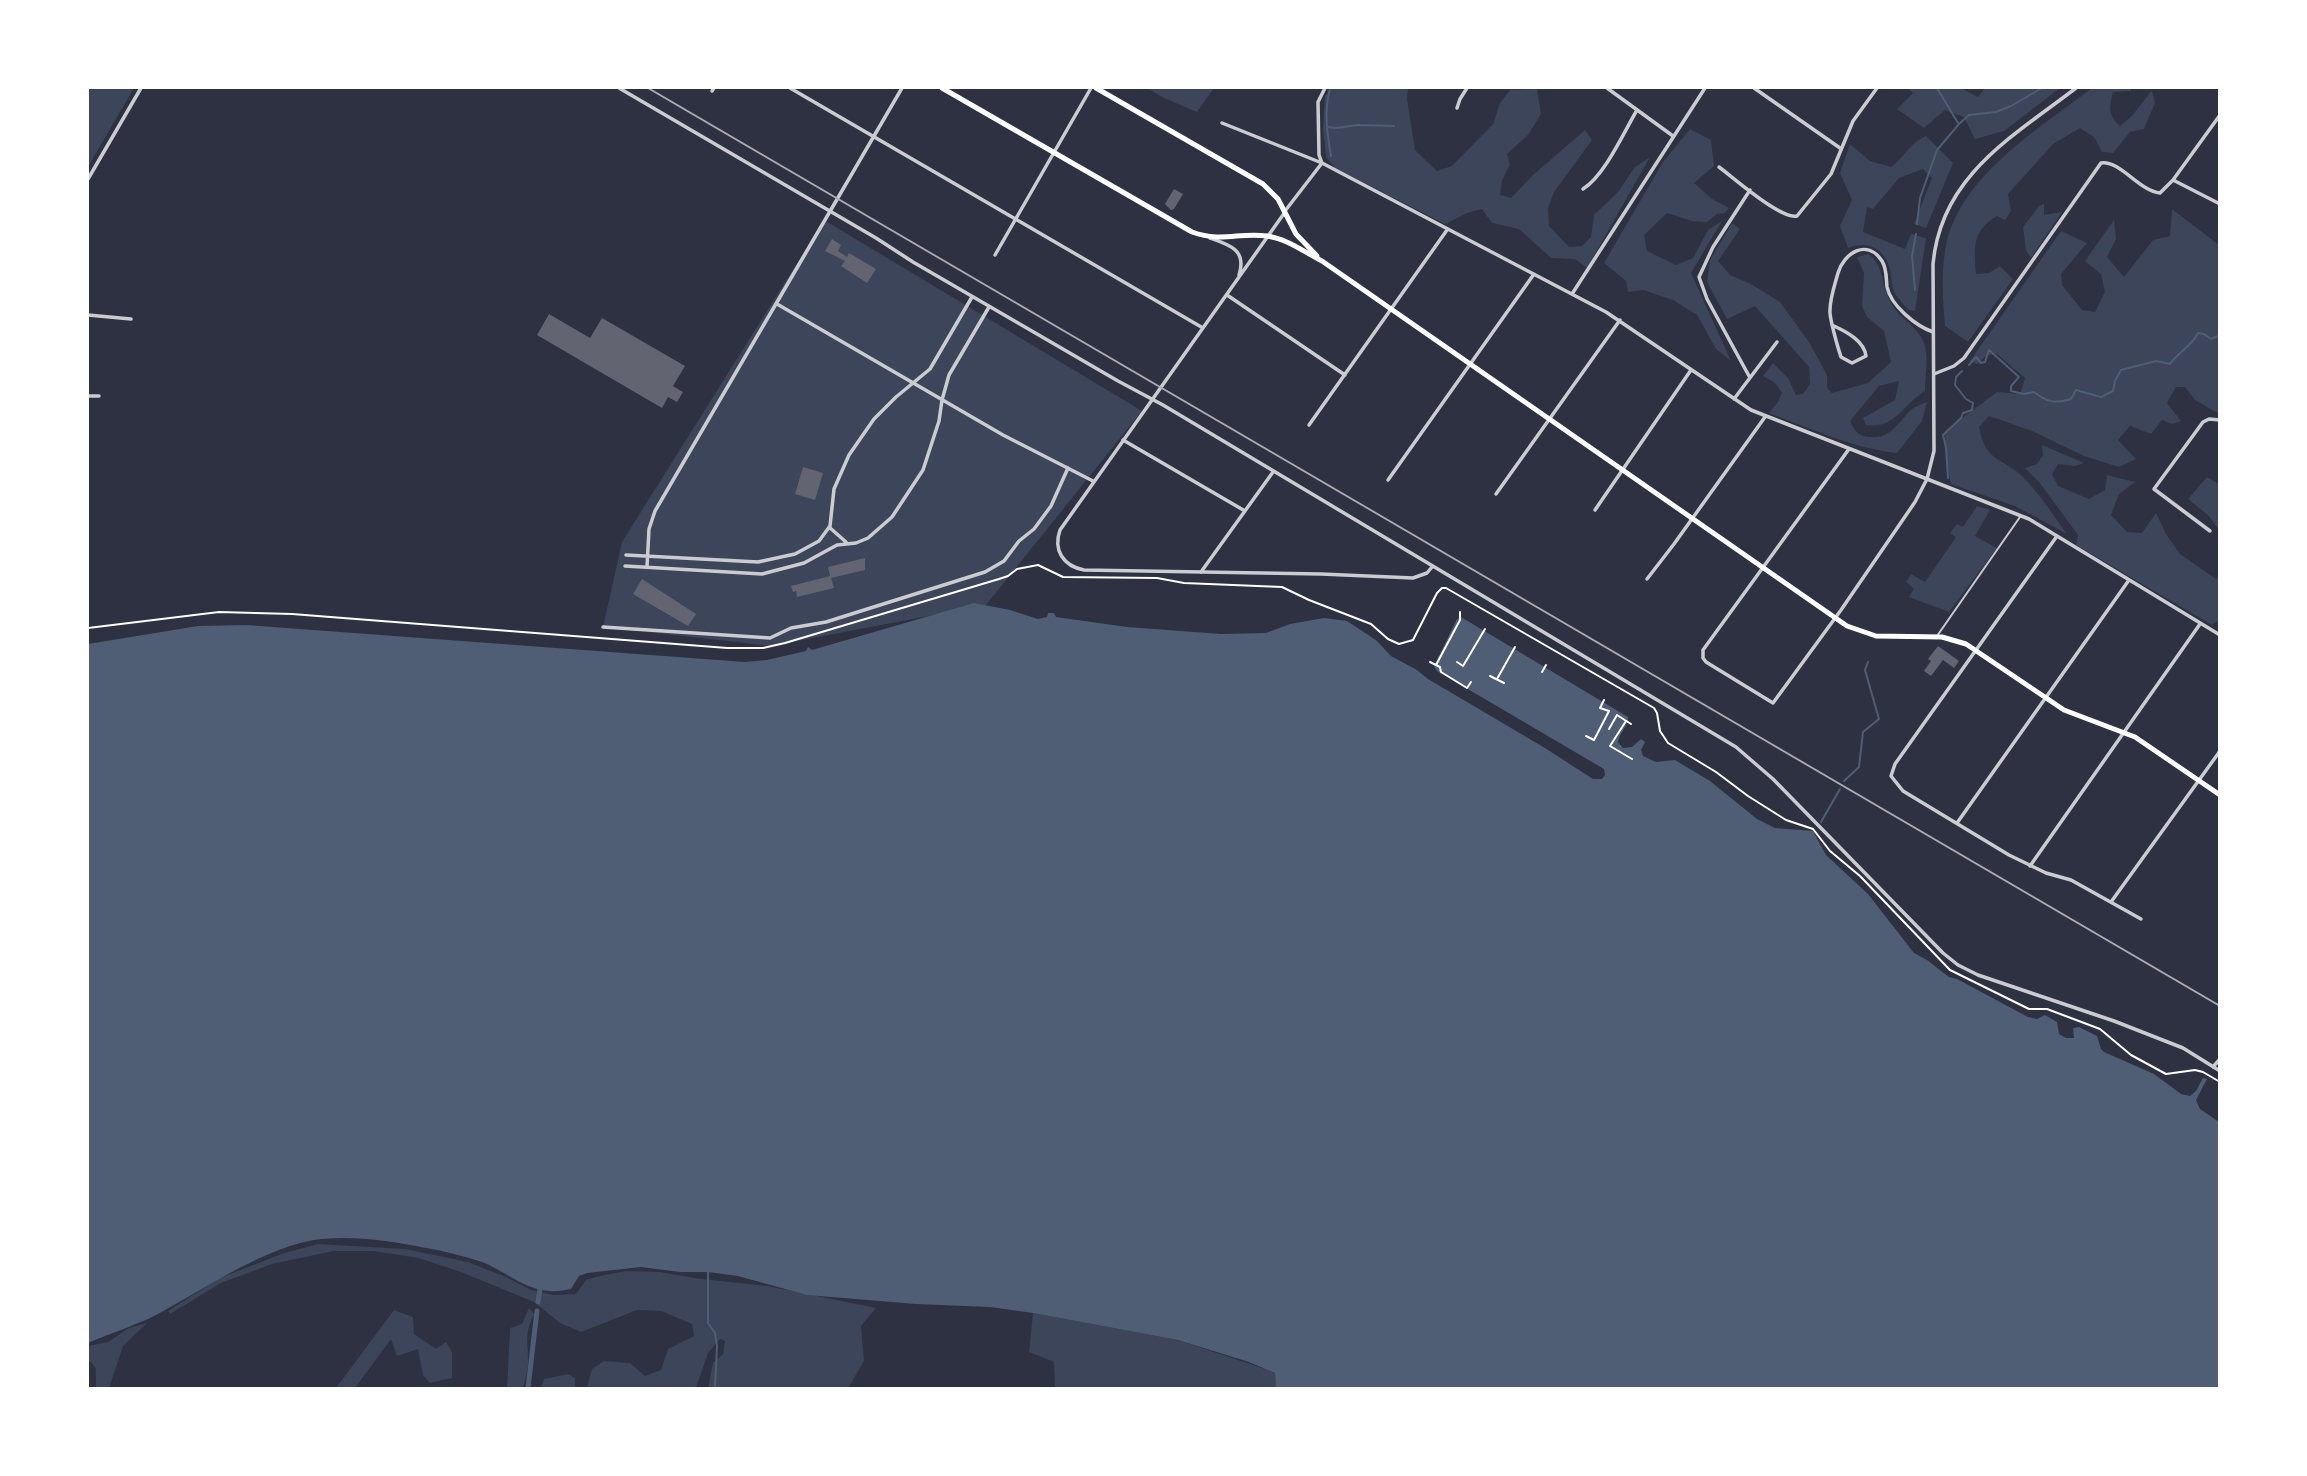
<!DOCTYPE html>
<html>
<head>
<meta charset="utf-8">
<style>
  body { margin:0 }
  #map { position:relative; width:2307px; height:1476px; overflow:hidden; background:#2d3142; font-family:Arial,sans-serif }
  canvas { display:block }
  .frame { position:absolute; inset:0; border:89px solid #fff; pointer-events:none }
</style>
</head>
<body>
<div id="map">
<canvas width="2307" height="1476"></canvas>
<div class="frame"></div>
</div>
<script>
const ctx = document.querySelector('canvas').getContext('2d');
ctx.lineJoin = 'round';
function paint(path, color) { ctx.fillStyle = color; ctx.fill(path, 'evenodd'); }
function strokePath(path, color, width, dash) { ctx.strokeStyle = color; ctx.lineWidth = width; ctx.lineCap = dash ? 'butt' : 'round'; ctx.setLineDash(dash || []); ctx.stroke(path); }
paint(new Path2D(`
  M88 88H134L88 167Z
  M1147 88H1214L1197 112 1164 98Z
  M1332 88H1408L1407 99 1415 150 1437 171 1452 166 1493 124 1500 103 1510 90 1537 89 1541 114 1528 135 1507 154 1510 165 1502 180 1500 195 1511 198 1533 175 1585 130 1592 140 1554 192 1548 208 1549 226 1569 247 1582 246 1591 237 1594 215 1618 192 1634 168 1650 157 1587 268 1575 259 1551 258 1519 229 1492 223 1482 209 1467 213 1445 224 1335 168 1326 157 1323 129 1325 96Z
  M1908 88H1961L1978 97 1985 88H2060L2004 131 1975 139 1964 117 1945 110 1924 128 1897 109 1913 93Z
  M2092 88H2131V91L2113 92C2109 107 2108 115 2120 126L2132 116 2152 90 2155 103 2144 129 2130 132 2113 153 2102 152 2094 137 2080 128 2053 144 2008 194 2011 211 2005 220 1997 216C1972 231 1974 247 1976 274L1989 273 2000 266 2013 279 1968 342 1945 326C1943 301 1941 276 1945 251 1956 178 2039 129 2092 88Z
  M1690 129 1711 140 1714 166 1694 183 1712 199 1729 208 1725 213 1717 214 1707 222 1692 221 1667 213 1644 235 1647 251 1676 265 1693 258 1708 230 1722 221 1691 273 1731 361 1716 349 1697 315 1673 300 1643 290 1628 292 1626 281 1604 263 1663 162Z
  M1926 136 1953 163 1926 228 1914 224 1932 178 1923 169 1899 178 1873 209 1867 207 1863 232 1905 249 1911 234 1926 238 1915 311 1908 310C1904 304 1897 298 1894 292 1891 285 1892 277 1890 270 1885 248 1867 240 1848 248L1840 226 1852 200 1840 173 1850 144 1870 161 1891 167C1906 156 1908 144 1926 136Z
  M2044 204V215L2062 212 2031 258 2026 250 2023 227 2039 206Z
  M2172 209 2219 245V414L2195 400 2185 387H2176L2167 403 2181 421 2172 424 2162 420 2151 434 2130 426 2118 440 2136 459 2119 467 2084 456 2032 431 1989 416 1979 427C1986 463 2001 456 2023 477 2040 494 2053 515 2067 534L2015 506 1951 484 1946 460 1945 431 1997 392 2020 394 2025 378 1997 354 1987 355 1977 364 1970 361 2061 231 2087 243 2061 274 2062 285 2082 310 2095 312 2105 292 2101 274 2085 261 2114 220 2116 239 2107 257 2124 277 2153 240 2170 236Z
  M824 220 1142 411 986 605 771 646 603 627 622 542Z
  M1732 223 1740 229 1718 261 1730 275 1751 284 1780 302 1809 342 1819 360 1827 375V388L1832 393 1868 383 1891 362 1884 331 1867 317 1862 306 1864 273 1857 257 1868 254C1884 264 1881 285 1890 301 1898 318 1917 325 1924 343 1929 356 1925 376 1925 391 1902 405 1896 429 1866 425L1863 418 1895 400 1899 381 1879 386 1850 421C1855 431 1858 437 1871 437 1891 439 1898 422 1912 409 1916 406 1922 404 1927 402L1922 421 1897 453C1852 448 1812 429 1769 413L1778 402 1782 393 1775 383 1763 376 1773 363 1788 378 1796 395 1803 394 1810 384 1809 367 1755 306 1727 319 1707 282 1710 260Z
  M2042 445 2084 463 2075 466 2058 464 2052 474 2058 486 2089 499 2105 490 2107 475 2135 482 2119 494 2111 515 2127 532 2142 533 2156 513 2166 534 2180 554 2216 579 2219 577V620L2212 625 2076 545 2078 535 2039 482 2025 468 2037 464 2043 455Z
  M2207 477 2219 484V530L2209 516 2188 499Z
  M1977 506 1990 510 1975 536 1997 548 1949 612 1909 597 1914 589 1906 582 1911 574 1925 582 1956 537 1950 533 1957 524 1963 527Z
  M318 1244 405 1249 468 1262 506 1277 531 1290 554 1295 576 1294 586 1280 595 1277 626 1271 660 1272 701 1279 767 1286 876 1308 861 1326 864 1361 848 1388H708L713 1363 723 1354 725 1341 720 1339 708 1353 696 1388H587L592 1369 604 1361 630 1363 645 1376 661 1370 668 1349 694 1336 692 1324 661 1311 637 1310 581 1332 560 1323 534 1302 461 1272 418 1258 373 1251H334L272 1264 221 1283 170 1314 168 1311 220 1278 284 1253Z
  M529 1308 534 1314C523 1337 529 1343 528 1365 527 1373 525 1381 523 1388H507L510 1328 522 1324Z
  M394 1310 413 1317 414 1334 436 1349 446 1342 452 1352V1378L430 1383 423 1375 418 1349 397 1356 391 1339 355 1388H336Z
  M1033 1313 1178 1340 1268 1370 1275 1373 1277 1386 1272 1388H1055L1054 1362 1029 1352Z
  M147 1323 123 1346 109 1388H96V1369L91 1362 88 1361V1346L108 1342 129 1328Z
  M568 1374 575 1378V1388H541L544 1379Z`), '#3c4559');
paint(new Path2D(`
  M974 603 1010 610 1038 619 1047 617 1048 613H1054L1056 617 1127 627 1221 634 1266 633 1290 624 1324 618 1347 621 1376 640 1391 656 1417 670 1428 679 1545 748 1593 779H1602L1605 775 1604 769 1437 671 1434 666 1457 619 1461 617 1628 717C1628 727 1619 733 1618 742L1623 748 1632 747 1641 739 1645 742 1641 750 1643 756 1656 762 1675 760 1710 781 1757 819 1775 828 1813 831 1826 855 1868 894 1914 953 1927 960 1949 977 1957 979 2028 1017 2037 1019 2045 1015 2057 1022 2059 1034 2066 1038H2074L2073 1028 2079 1027 2097 1036 2101 1049 2104 1052 2154 1074 2181 1094 2190 1096 2196 1091 2203 1078 2207 1079 2196 1100 2200 1109 2219 1122V1388H1272L1276 1386 1275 1373 1249 1362 1178 1340 1033 1313 990 1307 916 1304 807 1295 738 1276 708 1272H680L641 1267 587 1273 579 1276 571 1289C564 1290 557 1292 550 1291 525 1290 505 1271 482 1262 464 1256 444 1251 426 1248 389 1241 346 1234 309 1241 257 1252 203 1290 156 1315 135 1326 110 1333 88 1343V644L198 626 246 625 745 662 767 660 806 651 808 647 812 650Z`), '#4f5d75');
strokePath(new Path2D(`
  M1330 88C1324 111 1327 133 1331 156
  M1937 88 1958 123
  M1328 127 1336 128 1358 125 1394 126
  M1917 224 1920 198 1937 150 1959 124 1969 115 1996 112 2011 106 2042 88
  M1915 290 1912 256 1916 234
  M1969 365 1976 357 1981 363 1985 362 1989 350 2019 377 2011 386V391L2024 394 2034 392C2047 402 2054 404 2071 399L2076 390 2101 397 2113 391 2115 381 2121 370 2156 361 2170 364C2178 352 2192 346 2198 333L2204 334 2211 339 2218 336 2220 332
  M1948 478 1946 448 1943 435 1961 418 1963 413 1972 410 1973 403 1966 399 1955 385 1956 377 1962 371
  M1844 781 1859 767 1863 732 1879 719 1865 670 1868 662
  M1821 822 1840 789
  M708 1272V1323L715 1333 717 1346 715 1388`), '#4f5d75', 2);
strokePath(new Path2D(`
  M538 1302 540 1289
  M528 1388 537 1311`), '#4f5d75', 5);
paint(new Path2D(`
  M1174 189 1183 194 1174 209 1171 210 1165 204Z
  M832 239 841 245 838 251 847 257 849 253 876 269 867 283 841 266 845 261 825 251Z
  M549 314 590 338 602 318 685 366 673 386 683 392 677 402 668 397 662 408 537 335Z
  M803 467 823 473 815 500 795 494Z
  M865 558V570L831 578 834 588 797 597 796 591 793 592 791 586 830 576 828 567Z
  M642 579 696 614 688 626 633 594Z
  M1938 646 1959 661 1954 668 1943 660 1931 676 1924 671 1931 661 1928 659Z`), '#626471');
strokePath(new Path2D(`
  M88 628 219 612 292 614 727 648H763L785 643 999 579 1008 576 1017 569 1038 565 1063 577 1157 578 1184 583 1282 587 1309 600 1371 624 1388 639 1399 644 1413 640 1437 593 1442 588H1446L1654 708 1657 713 1660 731 1668 743 1716 772 1748 796 1786 820 1813 829 1830 851 1860 876 1950 970 2029 1009H2047L2100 1029 2131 1055 2166 1074 2195 1070 2203 1072 2220 1082
  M1430 662 1440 667 1441 672 1467 688 1471 682
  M1457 662 1463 666 1485 629
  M1436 665 1460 620V612
  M1542 672 1546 665
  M1490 676 1504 683
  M1497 679 1515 647
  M1626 721 1610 746 1632 759
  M1609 729 1617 715 1631 724
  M1586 736 1594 740 1609 711 1600 708 1604 700`), '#fff', 2);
strokePath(new Path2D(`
  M1937 636 2020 517`), '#caccd0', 2);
strokePath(new Path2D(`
  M1607 88 1673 136
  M1754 88 1840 148
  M712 91 714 88
  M1457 108 1460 99 1467 88
  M1222 123 1322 163 1606 312 1751 410 2029 519 2220 635
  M874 136 902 88
  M1322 163 1319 155 1318 102 1325 88
  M1719 167C1734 178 1780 219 1797 216L1831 174 1853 121 1877 88
  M2173 180 2220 204
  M1583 189C1605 175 1624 132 1637 110
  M1285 211 1322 163
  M995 255 1091 88
  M1572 294 1705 88
  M1227 295 1345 375
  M88 315 131 319
  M1834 326C1847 332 1864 341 1866 356L1852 363 1841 357C1838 348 1829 317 1830 310 1830 298 1835 284 1838 273 1844 253 1867 238 1882 261 1887 269 1886 278 1887 287 1891 306 1916 326 1933 332
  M1934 374 1954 366 1964 358 2101 163C2120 160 2139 191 2160 193L2173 180 2220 115
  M1749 376 1707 299 1699 277 1713 247 1750 190
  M88 396H99
  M1734 399 1777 342
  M1309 425 1447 230
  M1123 440 1245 511
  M1849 449 1703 650V658L1706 662 1773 703 1841 610 1915 502 1927 479
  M1388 480 1534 274
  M1496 494 1620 320
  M1595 510 1691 370
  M2210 531 2154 489 2203 422 2209 419 2220 420
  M2057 536 1895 764 1891 776 1903 791 2009 855 2046 873 2071 880 2141 919
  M1201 572 1273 472
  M1647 579 1674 544 1765 417
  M603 627 770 638 791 628 826 622 985 572 1004 561 1019 541 1034 529 1051 506 1068 468
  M1957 823 2129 580
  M2030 866 2200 624
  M2111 902 2220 751`), '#caccd0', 3.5);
strokePath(new Path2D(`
  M619 88 876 238 913 262 1118 381 1163 405 1736 747 1773 779 1943 953 1958 965 1978 975 2114 1021 2183 1048 2220 1071
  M790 88 1203 328
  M88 179 141 88
  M1285 212 1060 530C1053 550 1063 566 1084 570L1321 574 1413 578 1427 573 1432 567
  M1210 238C1230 245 1247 250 1239 275
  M777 304 1003 435 1093 481
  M1927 479 1934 451 1933 264C1941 176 2012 137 2076 88
  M829 527 846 542
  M626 555 758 562 795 554 819 541 830 526 834 489 849 455 874 419 896 397 930 369 972 297
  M625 566 762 574 804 563 837 545 856 543 868 538 892 517 923 470 939 421 942 400 949 375 989 307
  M647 567 649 529 655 511 874 136
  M2213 1067 2220 1059`), '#caccd0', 3.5);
strokePath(new Path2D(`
  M942 88 1192 232C1223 243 1238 232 1267 236 1288 239 1304 252 1322 261L1847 626 1876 636 1942 637 1966 644 2064 710 2135 737 2220 795
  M1096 88 1263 184 1278 199 1296 234 1317 256`), '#fff', 5);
strokePath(new Path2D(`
  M648 88 2220 1006`), '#abadb3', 2);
</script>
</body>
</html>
